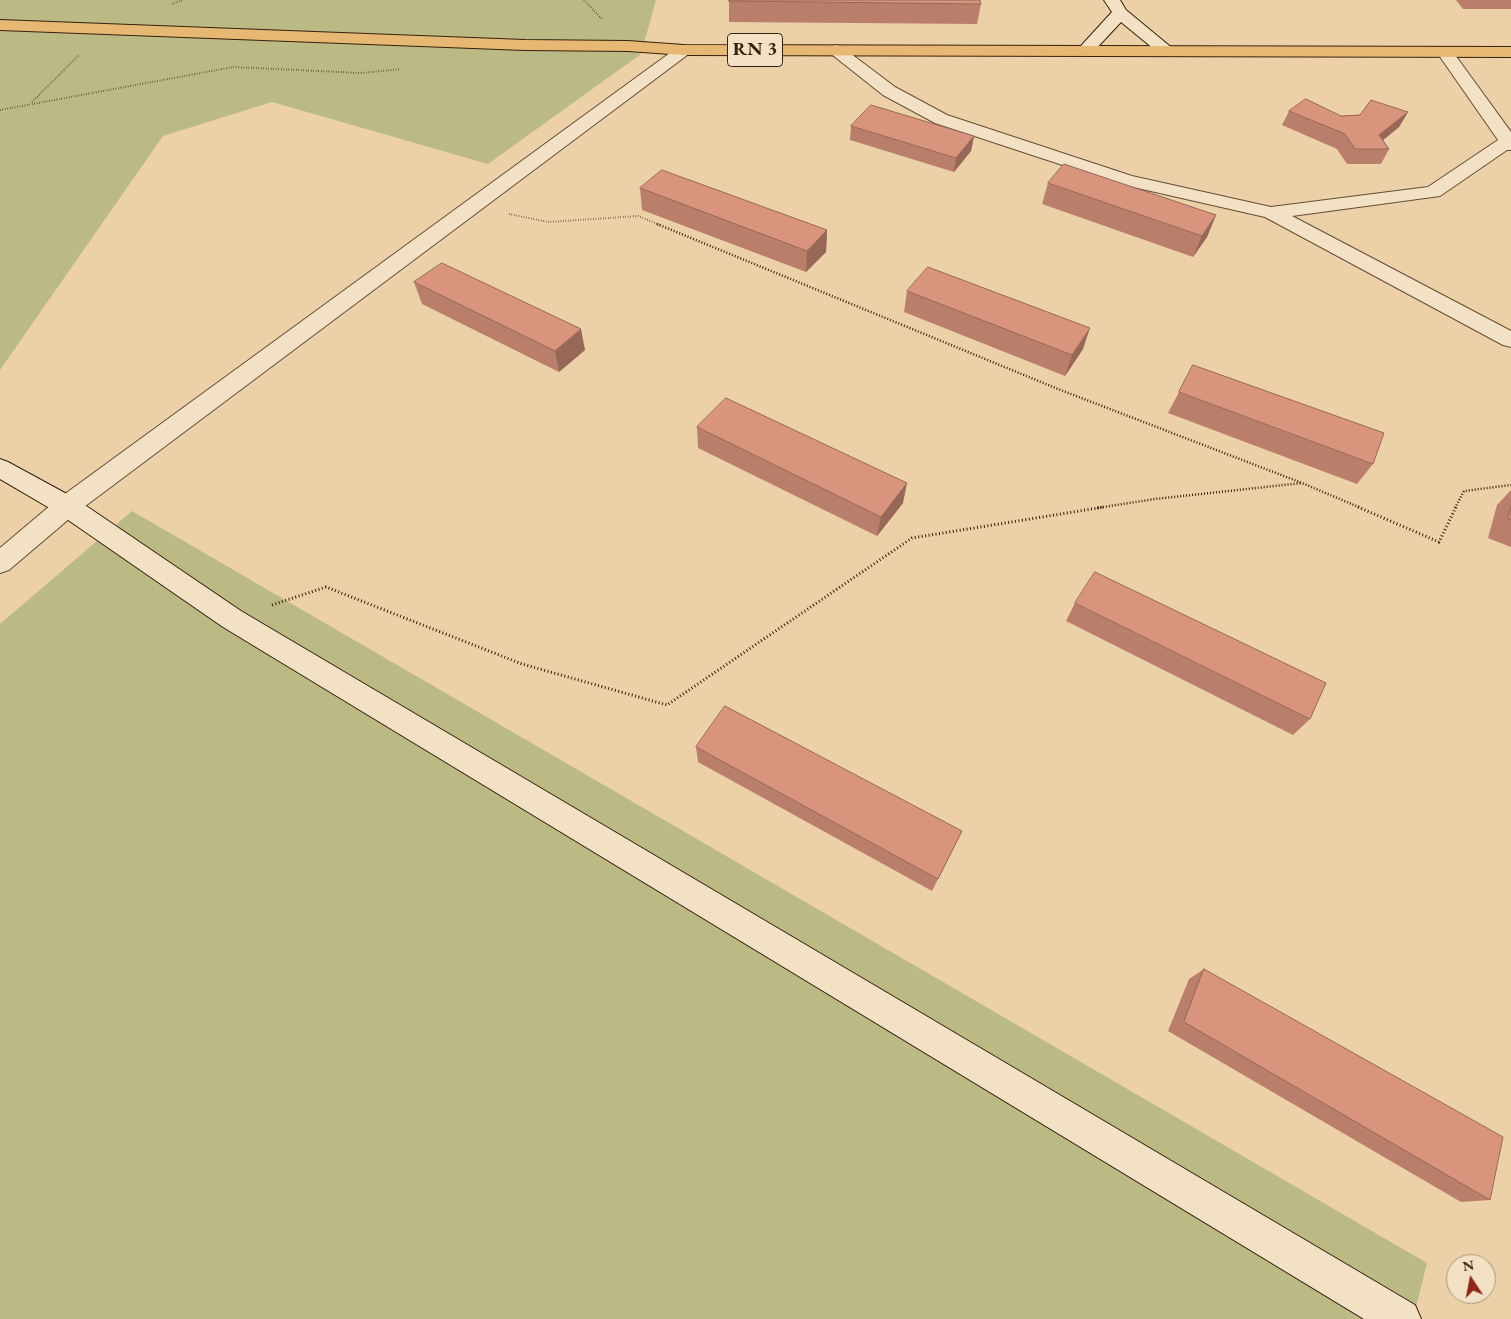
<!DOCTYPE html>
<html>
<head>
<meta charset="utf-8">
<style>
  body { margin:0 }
  #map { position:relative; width:1511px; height:1319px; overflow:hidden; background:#ecd1a8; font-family:"EB Garamond",serif }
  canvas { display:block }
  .north { position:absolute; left:1446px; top:1254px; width:50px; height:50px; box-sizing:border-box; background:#f3e1c6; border:1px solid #a7947c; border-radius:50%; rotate:349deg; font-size:14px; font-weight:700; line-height:20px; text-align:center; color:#36210d }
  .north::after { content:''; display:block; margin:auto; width:18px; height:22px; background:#8f2418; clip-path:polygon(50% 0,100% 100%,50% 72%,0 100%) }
</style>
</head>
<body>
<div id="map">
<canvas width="1511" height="1319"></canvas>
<div class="north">N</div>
</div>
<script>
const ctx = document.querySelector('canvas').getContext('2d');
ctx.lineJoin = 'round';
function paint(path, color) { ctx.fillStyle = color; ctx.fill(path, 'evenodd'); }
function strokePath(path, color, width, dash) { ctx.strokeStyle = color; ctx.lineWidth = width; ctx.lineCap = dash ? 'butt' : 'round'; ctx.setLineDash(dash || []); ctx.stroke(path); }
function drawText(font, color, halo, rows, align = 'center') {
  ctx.font = font + ' "EB Garamond",serif'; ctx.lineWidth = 4.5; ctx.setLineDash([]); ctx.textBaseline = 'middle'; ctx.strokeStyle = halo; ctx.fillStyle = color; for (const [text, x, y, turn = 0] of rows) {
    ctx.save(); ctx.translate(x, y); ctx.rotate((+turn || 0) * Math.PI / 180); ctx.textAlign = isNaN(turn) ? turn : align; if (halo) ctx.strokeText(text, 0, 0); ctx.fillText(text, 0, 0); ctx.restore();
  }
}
paint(new Path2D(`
  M0 0H656L641 54 488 164 272 102 163 136 0 370Z
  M132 511 1427 1263 1413 1319H0V624Z`), '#bbba85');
const street = new Path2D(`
  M684 45 690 47 692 50 690 53 76 513 9 570 0 573V548L58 499 678 47Z
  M836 45 842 47 895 87 947 115 1132 176 1271 207 1428 187 1498 140 1436 51 1438 48H1450L1511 132V150H1507L1440 196 1292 216 1511 331V347L1503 345 1265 217 1120 184 935 123 883 95 830 53 828 50 830 47Z`);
const secondary = new Path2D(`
  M1104 0H1120L1126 10 1172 48 1174 51 1172 54H1160L1121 22 1092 53H1080L1078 50 1080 47 1112 12Z
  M0 459 8 462 76 499 241 611 1415 1305 1421 1319H1364L223 627 58 513 0 479Z`);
const primary = new Path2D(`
  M0 20 525 40 628 41 684 45 1511 47V57L684 55 628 51 525 50 0 30Z`);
strokePath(street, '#644d34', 2);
strokePath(secondary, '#36210d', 2);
strokePath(primary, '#36210d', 2);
strokePath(new Path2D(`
  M584 0 602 19
  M172 4 183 0
  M32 102 79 55
  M0 110 233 67 361 73 400 69
  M509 214 548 222 638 216 660 225`), '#36210d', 2, [0.5, 2]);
strokePath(new Path2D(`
  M657 224 1058 389 1302 483 1361 508
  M1097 508 1155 499 1302 483
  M1455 508 1464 491 1511 485`), '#36210d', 2.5, [1, 2]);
strokePath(new Path2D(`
  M1358 507 1439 542 1456 507
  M272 605 326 587 522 664 667 705 912 538 1104 507`), '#36210d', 3, [1, 2.5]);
paint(street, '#f3e1c6');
paint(secondary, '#f3e1c6');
paint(primary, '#e6b874');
paint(new Path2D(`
  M729 0 981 4 977 24 729 22Z
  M1456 0H1511V9H1463Z
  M1289 111 1341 116 1408 112 1399 127 1383 140 1389 149 1381 164H1347L1337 149 1282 125Z
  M851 126 974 136 971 151 954 172 850 140Z
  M1048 183 1216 215 1207 237 1193 257 1042 204Z
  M640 188 827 230 826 252 806 272 642 210Z
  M414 282 585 350 559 372 422 304Z
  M907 291 1083 349 1065 376 904 312Z
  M1179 392 1373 464 1357 484 1168 413Z
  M697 427 903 503 877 536 698 448Z
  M1511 490V547L1488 538 1497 505Z
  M1075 603 1310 719 1293 735 1066 621Z
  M696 747 962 831 932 891 698 762Z
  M1204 969 1490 1200 1461 1202 1168 1031 1189 979Z`), '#ba7f6b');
paint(new Path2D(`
  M1408 112 1399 127 1371 150 1379 135Z
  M974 136 971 151 954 172 956 158Z
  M1216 215 1207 237 1193 257 1202 236Z
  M827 230 826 252 806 272 807 251Z
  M1090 328 1083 349 1065 376 1072 355Z
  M581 329 585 350 559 372 555 351Z
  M907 483 903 503 877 536 881 517Z`), '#976857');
const building = new Path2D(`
  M729 0H980L981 4 729 1Z
  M1306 99 1341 116 1360 115 1371 100 1408 112 1379 135 1389 149H1355L1345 134 1289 111Z
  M871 105 974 136 956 158 851 126Z
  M1064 164 1216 215 1202 236 1048 183Z
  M662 170 827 230 807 251 640 188Z
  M442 263 581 329 555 351 414 282Z
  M928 267 1090 328 1072 355 907 291Z
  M1193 365 1384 433 1373 464 1179 392Z
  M726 398 907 483 881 517 697 427Z
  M1511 506V520L1508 519Z
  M1095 572 1326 683 1310 719 1075 603Z
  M725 706 962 831 938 879 696 747Z
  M1204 969 1503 1137 1490 1200 1184 1022Z`);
paint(building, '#d8947c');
strokePath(building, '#976857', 1);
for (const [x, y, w] of [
  [755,50,55]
]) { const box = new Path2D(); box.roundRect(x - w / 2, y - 16.5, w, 33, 4); ctx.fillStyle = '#f3e1c6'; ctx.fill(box); strokePath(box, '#36210d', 1); }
drawText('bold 19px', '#36210d', null, [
  ["RN 3",755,50]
]);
</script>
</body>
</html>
